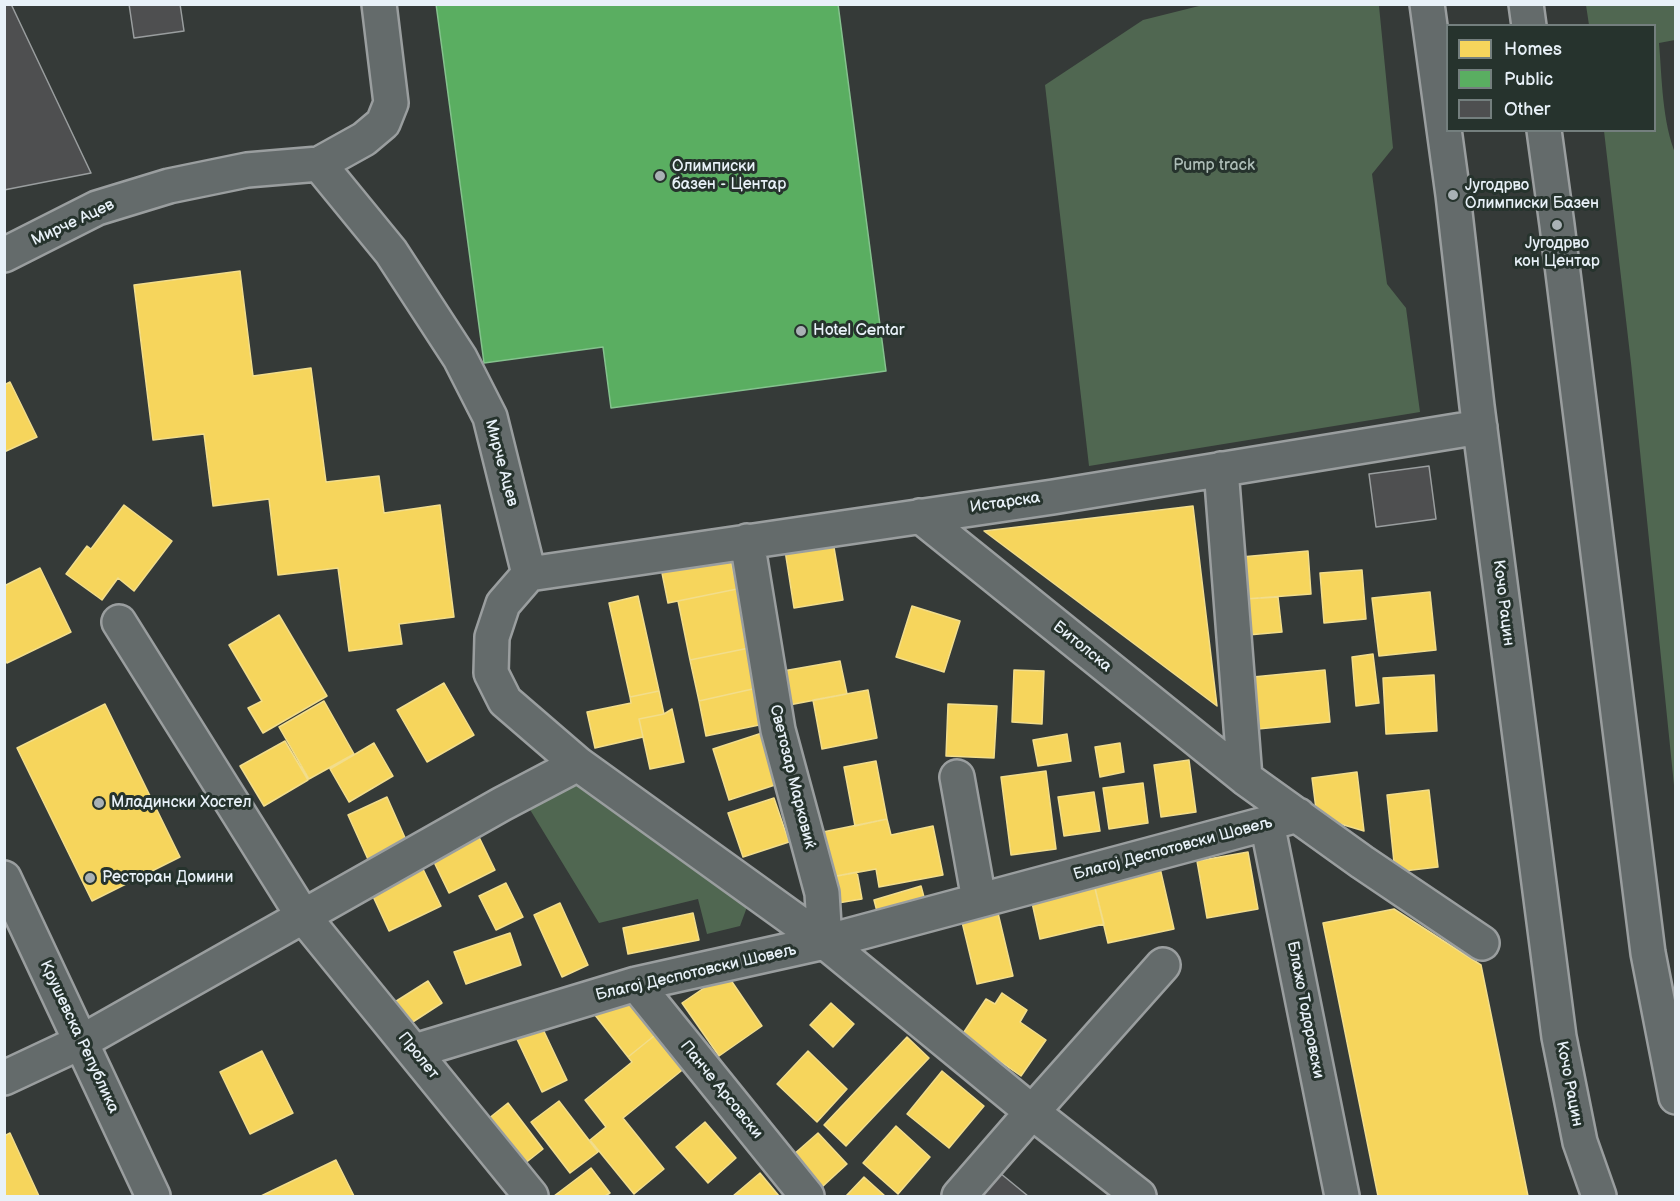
<!DOCTYPE html>
<html>
<head>
<meta charset="utf-8">
<style>
  body { margin:0 }
  #map { position:relative; width:1680px; height:1201px; overflow:hidden; background:#353a38; font-family:"Balsamiq Sans",sans-serif }
  canvas { display:block }
  .frame { position:absolute; inset:0; border:6px solid #e8f1f8; pointer-events:none }
  .legend { position:absolute; left:1446px; top:24px; width:210px; height:108px; box-sizing:border-box; background:#26332d; border:2px solid #747f7e; margin:0; padding:8px 10px; list-style:none; font-size:18px; color:#e8f1f8 }
  .legend li { display:flex; align-items:center; gap:12px; height:30px }
  .legend b { width:30px; border:2px solid #747f7e }
</style>
</head>
<body>
<div id="map">
<canvas width="1680" height="1201"></canvas>
<div class="frame"></div>
<ul class="legend">
<li><b style="height:16px;background:#f6d55c"></b>Homes</li>
<li><b style="height:16px;background:#5aae61"></b>Public</li>
<li><b style="height:16px;background:#4e4f50"></b>Other</li>
</ul>
</div>
<script>
const ctx = document.querySelector('canvas').getContext('2d');
ctx.lineJoin = 'round';
function paint(path, color) { ctx.fillStyle = color; ctx.fill(path, 'evenodd'); }
function strokePath(path, color, width, dash) { ctx.strokeStyle = color; ctx.lineWidth = width; ctx.lineCap = dash ? 'butt' : 'round'; ctx.setLineDash(dash || []); ctx.stroke(path); }
function drawText(font, color, halo, rows, align = 'center') {
  ctx.font = font + ' "Balsamiq Sans",sans-serif'; ctx.lineWidth = 6; ctx.setLineDash([]); ctx.textBaseline = 'middle'; ctx.strokeStyle = halo; ctx.fillStyle = color; for (const [text, x, y, turn = 0] of rows) {
    ctx.save(); ctx.translate(x, y); ctx.rotate((+turn || 0) * Math.PI / 180); ctx.textAlign = isNaN(turn) ? turn : align; if (halo) ctx.strokeText(text, 0, 0); ctx.fillText(text, 0, 0); ctx.restore();
  }
}
paint(new Path2D(`
  M1375 5 1379 6 1393 148 1372 174 1387 284 1406 308 1420 412 1089 466 1045 85 1143 20 1203 5Z
  M1586 5H1675V40L1659 43C1662 78 1662 122 1676 155L1675 795 1631 363 1604 131 1654 130V26L1589 25Z
  M576 779 747 907 740 926 707 934 698 899 599 923 529 808Z`), '#506751');
const homes = new Path2D(`
  M240 271 253 376 311 368 326 482 379 476 384 513 440 505 454 617 399 624 402 644 349 651 338 568 278 575 269 499 213 506 204 434 153 440 134 285Z
  M10 382 37 437 4 452V385Z
  M124 505 172 541 134 591 118 578 102 600 66 574 87 546 91 549Z
  M1193 506 1217 706 984 531Z
  M832 536 843 600 794 608 784 544Z
  M1308 551 1311 594 1245 599 1241 557Z
  M729 553 737 589 668 603 661 568Z
  M40 568 71 632 7 663 4 659V586Z
  M1362 570 1366 619 1324 623 1320 573Z
  M737 589 749 648 690 660 678 601Z
  M1430 592 1436 650 1379 656 1372 598Z
  M638 596 659 691 630 697 609 603Z
  M1278 597 1282 632 1248 635 1245 599Z
  M912 606 960 621 944 672 896 657Z
  M279 615 327 696 263 733 248 708 262 701 229 645Z
  M749 648 757 688 699 701 690 660Z
  M1373 654 1379 703 1356 706 1352 657Z
  M840 661 847 694 789 705 783 671Z
  M1014 670 1044 671 1042 724 1012 722Z
  M1325 670 1330 722 1258 729 1253 677Z
  M1434 675 1437 731 1386 734 1383 678Z
  M444 683 474 735 427 762 397 710Z
  M757 688 764 724 706 736 699 701Z
  M868 690 877 738 822 749 813 700Z
  M659 691 664 714 639 719 643 737 595 748 587 712 631 703 630 697Z
  M324 701 354 754 309 779 279 727Z
  M105 704 180 857 92 901 17 748Z
  M948 704 997 706 994 758 946 756Z
  M672 709 684 762 650 769 639 719 664 714Z
  M762 733 778 784 729 800 713 749Z
  M1067 734 1071 761 1038 766 1033 740Z
  M285 741 308 780 264 806 240 766Z
  M374 743 393 776 349 802 330 769Z
  M1120 743 1124 772 1100 777 1095 747Z
  M1189 760 1196 812 1161 817 1154 765Z
  M876 761 887 819 855 826 844 767Z
  M1046 771 1056 849 1011 855 1001 777Z
  M1357 772 1364 831 1317 817 1312 778Z
  M1143 783 1148 823 1109 829 1103 788Z
  M1429 790 1438 867 1395 872 1387 795Z
  M1094 792 1100 831 1064 836 1058 797Z
  M387 797 410 849 371 866 348 815Z
  M774 798 789 842 743 857 728 813Z
  M887 819 891 835 933 826 943 875 879 887 876 869 826 878 818 833Z
  M478 835 495 870 449 893 432 858Z
  M1248 852 1258 909 1207 918 1197 861Z
  M422 867 441 906 389 931 371 892Z
  M1160 868 1174 929 1108 943 1094 884Z
  M857 872 862 899 832 904 826 878Z
  M506 883 523 917 496 930 479 896Z
  M1094 884 1104 924 1040 939 1031 898Z
  M921 886 927 908 880 923 874 900Z
  M560 903 588 965 562 977 534 915Z
  M1394 909 1481 965 1528 1196H1378L1323 923Z
  M693 913 699 940 628 954 623 928Z
  M998 913 1013 976 977 984 962 922Z
  M510 933 521 965 466 984 454 952Z
  M726 973 762 1026 719 1056 682 1003Z
  M428 981 442 1003 405 1027 390 1005Z
  M1002 993 1027 1010 1020 1022 1046 1040 1021 1076 962 1035 986 999 995 1004Z
  M631 997 659 1032 628 1057 591 1010Z
  M831 1003 854 1024 833 1047 810 1025Z
  M540 1023 567 1080 542 1092 515 1035Z
  M659 1032 686 1067 623 1118 664 1169 634 1194 590 1140 606 1127 585 1100 632 1062 628 1057Z
  M907 1037 929 1058 846 1146 824 1125Z
  M262 1051 293 1113 250 1134 220 1072Z
  M808 1051 847 1089 817 1122 777 1084Z
  M942 1071 984 1106 949 1148 907 1114Z
  M559 1101 598 1152 570 1173 531 1122Z
  M508 1103 543 1149 519 1168 483 1123Z
  M705 1122 736 1158 708 1183 676 1147Z
  M896 1126 930 1157 898 1194 863 1163Z
  M10 1133 39 1196H4V1136Z
  M818 1133 847 1164 822 1187 793 1155Z
  M336 1160 354 1196H261Z
  M591 1168 610 1193 605 1196H554Z
  M760 1173 779 1196H733Z
  M864 1177 885 1196H846Z`);
paint(homes, '#f6d55c');
strokePath(homes, '#f2dd8b', 1.5);
const public = new Path2D(`
  M436 4H838L886 371 611 408 603 347 484 363Z`);
paint(public, '#5aae61');
strokePath(public, '#85c28e', 1.5);
const building = new Path2D(`
  M4 4H11L91 173 4 190Z
  M129 4H180L184 31 134 38Z
  M1429 466 1436 519 1376 527 1369 474Z
  M1000 1173 1028 1196H981Z`);
paint(building, '#4e4f50');
strokePath(building, '#9a9e9f', 1.5);
const minor = new Path2D(`
  M1427 4 1453 195 1477 406 1559 1037 1580 1142 1599 1196
  M1526 4 1529 26
  M1544 130 1557 225 1648 953 1676 1097
  M319 164 364 139 383 123 391 103 379 4
  M4 255 97 208 169 186 247 170 319 164 391 252 460 358 490 417 529 574 503 604 492 637 491 673 505 701 578 764 825 942 1032 1112 1139 1196
  M1221 469 1245 778
  M920 516 1245 778 1362 862 1482 943
  M747 541 778 730 822 893 825 942
  M529 574 1053 497 1480 427
  M119 622 303 916 531 1196
  M957 777 979 900
  M1267 823 1342 1196
  M4 878 153 1196
  M636 984 807 1196
  M415 1051 636 984 825 942 1298 815
  M4 1078 81 1042 502 804 578 764
  M959 1196 1032 1112 1163 965`);
strokePath(minor, '#9a9e9f', 38);
strokePath(minor, '#646b6b', 33);
for (const [x, y, r, color] of [
  [660,176,6,"#a9b1b5"],
  [1453,195,6,"#a9b1b5"],
  [1557,225,6,"#a9b1b5"],
  [801,331,6,"#a9b1b5"],
  [99,803,6,"#a9b1b5"],
  [90,878,6,"#a9b1b5"]
]) { const dot = new Path2D(); dot.arc(x, y, r, 0, 2 * Math.PI); ctx.fillStyle = color; ctx.fill(dot); strokePath(dot, '#26332d', 2); }
drawText('16px', '#adbdb7', '#26332d', [
  ["Pump track",1214,166]
]);
drawText('16px', '#e8f1f8', '#26332d', [
  ["Олимписки",672,167],
  ["базен - Центар",672,185],
  ["Југодрво",1465,186],
  ["Олимписки Базен",1465,204],
  ["Југодрво",1557,244,"center"],
  ["кон Центар",1557,262,"center"],
  ["Hotel Centar",813,331],
  ["Младински Хостел",111,803],
  ["Ресторан Домини",102,878]
], 'left');
drawText('16px', '#e8f1f8', '#26332d', [
  ["Мирче Ацев",73,223,-25],
  ["Мирче Ацев",501,463,75],
  ["Истарска",1005,503,-8],
  ["Кочо Рацин",1503,603,83],
  ["Битолска",1082,647,39],
  ["Светозар Марковиќ",792,777,76],
  ["Благој Деспотовски Шовељ",1173,849,-15],
  ["Благој Деспотовски Шовељ",696,973,-13],
  ["Блажо Тодоровски",1305,1010,79],
  ["Крушевска Република",79,1037,65],
  ["Пролет",418,1056,51],
  ["Кочо Рацин",1569,1084,79],
  ["Панче Арсовски",721,1090,51]
]);
</script>
</body>
</html>
